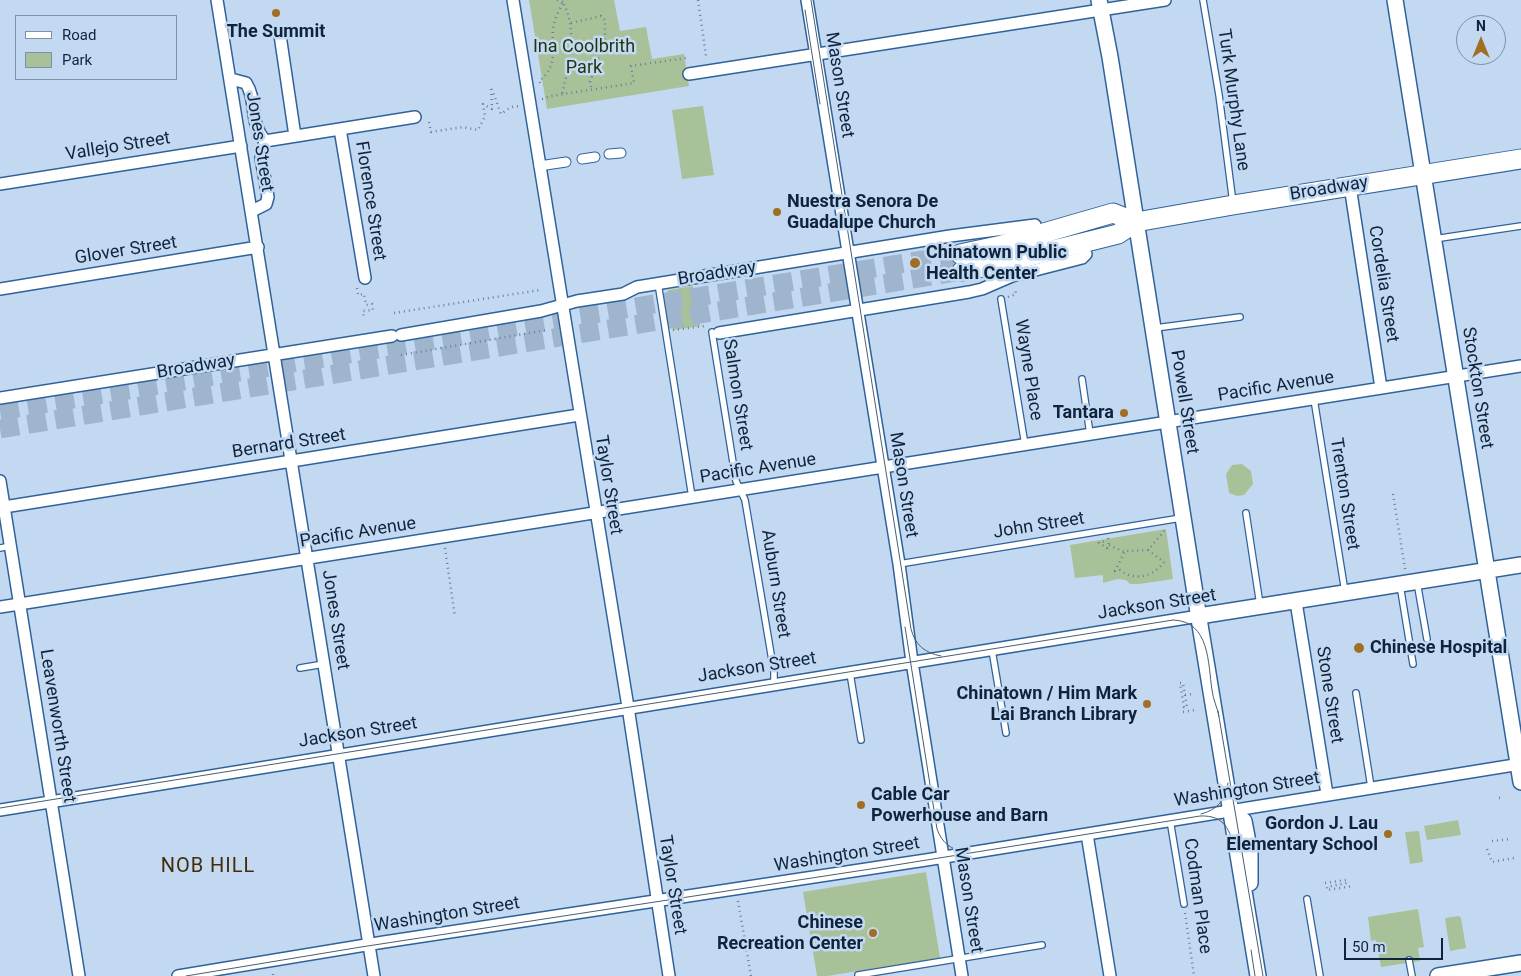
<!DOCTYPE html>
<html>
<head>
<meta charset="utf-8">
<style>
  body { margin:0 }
  #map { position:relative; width:1521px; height:976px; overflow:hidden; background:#c3d9f2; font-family:Roboto,sans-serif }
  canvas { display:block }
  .legend { position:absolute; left:15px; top:15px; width:162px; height:65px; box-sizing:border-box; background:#c3d9f2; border:1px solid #7b91a9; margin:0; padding:6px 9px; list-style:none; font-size:15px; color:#0f243c }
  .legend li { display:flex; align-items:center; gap:10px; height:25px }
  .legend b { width:25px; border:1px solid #7b91a9 }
  .north { position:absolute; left:1456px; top:15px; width:50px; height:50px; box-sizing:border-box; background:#c3d9f2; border:1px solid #7b91a9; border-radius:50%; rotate:0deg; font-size:14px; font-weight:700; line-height:20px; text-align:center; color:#0f243c }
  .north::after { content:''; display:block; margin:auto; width:18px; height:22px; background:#a16f24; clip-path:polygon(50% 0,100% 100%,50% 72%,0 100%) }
  .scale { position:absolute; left:1344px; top:938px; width:99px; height:22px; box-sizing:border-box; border:2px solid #0f243c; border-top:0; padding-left:6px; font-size:15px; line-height:18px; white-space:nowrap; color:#0f243c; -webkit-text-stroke:4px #c3d9f2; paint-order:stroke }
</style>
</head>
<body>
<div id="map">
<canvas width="1521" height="976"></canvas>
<ul class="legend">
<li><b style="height:6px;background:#fff"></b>Road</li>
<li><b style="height:14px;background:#a8c198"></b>Park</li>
</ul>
<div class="north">N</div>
<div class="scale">50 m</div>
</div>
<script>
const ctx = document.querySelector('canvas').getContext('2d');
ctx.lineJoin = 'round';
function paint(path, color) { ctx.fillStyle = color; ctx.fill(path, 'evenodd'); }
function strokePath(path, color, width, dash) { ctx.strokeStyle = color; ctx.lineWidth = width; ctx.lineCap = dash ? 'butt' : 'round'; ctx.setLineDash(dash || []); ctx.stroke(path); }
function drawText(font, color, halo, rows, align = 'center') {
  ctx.font = font + ' Roboto,sans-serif'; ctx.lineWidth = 5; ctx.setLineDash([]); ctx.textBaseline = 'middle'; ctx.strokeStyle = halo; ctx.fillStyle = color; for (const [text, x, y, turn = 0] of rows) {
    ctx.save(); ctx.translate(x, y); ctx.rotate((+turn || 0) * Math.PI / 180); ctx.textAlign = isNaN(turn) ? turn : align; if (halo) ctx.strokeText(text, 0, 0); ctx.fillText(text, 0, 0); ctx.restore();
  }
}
paint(new Path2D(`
  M529 0H614L620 31 646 27 652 59 684 54 689 86 547 109Z
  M703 106 714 175 682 179 672 110Z
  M693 286 700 326 673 330 667 295 668 290Z
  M1242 464 1251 471 1253 484 1244 495 1237 496 1229 493 1226 474 1232 465Z
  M1166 529 1173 579 1139 584H1130L1126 580 1118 579 1103 583V575L1075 578 1070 545Z
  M1458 820 1461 835 1427 840 1424 826Z
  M1419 831 1423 862 1410 864 1405 832Z
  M926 872 940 958 827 976H817L803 892Z
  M1418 909 1424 947 1418 948 1420 961 1381 967 1376 940 1371 941 1368 917Z
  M1459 916 1461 918 1466 948 1450 951 1445 918Z`), '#a8c198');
strokePath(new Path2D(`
  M0 411 960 254
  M0 429 962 271`), '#9fb5ce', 19, [19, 9]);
const service = new Path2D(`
  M1203 0 1219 95 1233 203
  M1434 239 1521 226
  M658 283 692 497
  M1001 299 1025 445
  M1155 328 1240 317
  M712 332 736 481 745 500 774 672V685
  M1082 379 1090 434
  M1314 399 1345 592
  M1246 513 1260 605
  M0 548 10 546
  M899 564 1181 518
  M1417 582 1427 639
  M1400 585 1413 664
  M992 650 1006 733
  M300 668 324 664
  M850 673 861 740
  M1356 693 1371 787
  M1170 820 1184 904
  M1307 899 1320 976
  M1409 960 1412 976
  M858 975 1042 945`);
const pedestrian = new Path2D(`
  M609 154 621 153
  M582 159 595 157
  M539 166 566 162`);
const minor = new Path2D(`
  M217 0 374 976
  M513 0 628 707 669 976
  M807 0 899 564 912 662 962 976
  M280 35 295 136
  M689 74 1165 0
  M231 79 246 83C258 102 248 120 265 141
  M340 129 365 278
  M265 141 415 117
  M0 184 241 146
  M1350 186 1381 388
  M252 211 266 204 268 197 261 158 265 141
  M0 289 258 247
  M719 333 969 292 982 289 1012 276 1082 258 1086 254
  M401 335 541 311 577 301 623 294 637 287 950 236 1035 225
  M0 398 392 336
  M0 481 79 976
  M4 507 579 415
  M1296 602 1327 794
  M0 607 1521 366
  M0 810 1199 616
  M1087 834 1110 976
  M178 976 384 942 926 860 1521 764`);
const tertiary = new Path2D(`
  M1099 0 1110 57 1201 631 1258 976
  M1395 0 1521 782
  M1199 616 1521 565
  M1230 810 1244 821 1250 853V883
  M1438 976 1521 963`);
const primary = new Path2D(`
  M960 254 1002 245 1113 213 1136 222
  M962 271 994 265 1118 234 1136 222 1233 205 1521 159`);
strokePath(service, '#30629a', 8);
strokePath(pedestrian, '#30629a', 11);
strokePath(minor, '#30629a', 14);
strokePath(tertiary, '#30629a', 18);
strokePath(primary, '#30629a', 21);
strokePath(new Path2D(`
  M557 0 563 2
  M698 0 706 56
  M571 23 601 16 605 20V38L590 82 592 90
  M540 83 539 81C559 65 551 51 553 29 554 20 559 10 563 2 578 32 569 63 562 94
  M542 99 551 96 634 83 631 66 686 58
  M429 122 431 132 463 127 478 130 485 116 483 104 492 109 491 87 501 114 511 107 520 106
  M357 288 358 295 364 294 366 305 372 304 373 310 363 311 364 318
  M1008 297 1016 294 1015 288
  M394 313 540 290
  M673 330 705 326
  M401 355 547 330
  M1393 494 1405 569
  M1108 538 1109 545 1107 548 1099 543V542L1108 541
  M1109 545 1124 552
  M445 548 455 617
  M1148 550 1164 562C1154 576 1135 582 1120 570L1115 571 1125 551 1148 550 1165 530
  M1180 683H1183L1187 707H1184Z
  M1185 695 1192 694
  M1183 712 1195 710
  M1499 798 1504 797
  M1331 840 1339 839
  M1492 841 1511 839
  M1487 849 1492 862 1514 858
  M1325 883 1346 880 1347 883 1327 887V890L1353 886
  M738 901 751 976
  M1185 913 1194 976
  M273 974V976`), '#6a8098', 2.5, [1, 4]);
strokePath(service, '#fff', 5.5);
strokePath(pedestrian, '#fff', 9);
strokePath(minor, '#fff', 11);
strokePath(tertiary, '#fff', 15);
strokePath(primary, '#fff', 19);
strokePath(new Path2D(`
  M811 0 911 629C915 645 925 653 941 656
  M805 10 820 104
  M905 627 937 829C942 843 951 850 966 852
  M1218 711 1263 976
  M0 808 1173 620C1210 621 1208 664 1212 690 1213 699 1217 707 1219 716
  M1201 814C1217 810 1226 800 1228 783
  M1251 950 1255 976
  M186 976 361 947 877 868 1200 816C1225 815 1230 830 1235 851`), '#485e76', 1);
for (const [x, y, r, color] of [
  [276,13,5,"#a16f24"],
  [777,212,5,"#a16f24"],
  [915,263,6,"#a16f24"],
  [1124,413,5,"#a16f24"],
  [1359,648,6,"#a16f24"],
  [1147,704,5,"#a16f24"],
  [861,805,5,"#a16f24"],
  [1388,834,5,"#a16f24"],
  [873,933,5,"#a16f24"]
]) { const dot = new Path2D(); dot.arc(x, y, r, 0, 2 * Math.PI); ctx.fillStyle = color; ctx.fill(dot); strokePath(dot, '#c3d9f2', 2); }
drawText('bold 18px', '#0f243c', '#c3d9f2', [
  ["The Summit",276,32,"center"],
  ["Nuestra Senora De",787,202],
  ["Guadalupe Church",787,223],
  ["Chinatown Public",926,253],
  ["Health Center",926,274],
  ["Tantara",1114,413,"right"],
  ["Chinese Hospital",1370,648],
  ["Chinatown / Him Mark",1137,694,"right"],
  ["Lai Branch Library",1137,715,"right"],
  ["Cable Car",871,795],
  ["Powerhouse and Barn",871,816],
  ["Gordon J. Lau",1378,824,"right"],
  ["Elementary School",1378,845,"right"],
  ["Chinese",863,923,"right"],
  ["Recreation Center",863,944,"right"]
], 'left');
drawText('18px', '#1f340c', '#c3d9f2', [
  ["Ina Coolbrith",584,47],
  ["Park",584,68]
]);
drawText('18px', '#0f243c', '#c3d9f2', [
  ["Mason Street",839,85,81],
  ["Turk Murphy Lane",1233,100,82],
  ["Jones Street",259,142,81],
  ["Vallejo Street",118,147,-9],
  ["Broadway",1329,189,-9],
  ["Florence Street",370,201,81],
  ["Glover Street",126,251,-9],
  ["Broadway",717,274,-9],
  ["Cordelia Street",1383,284,81],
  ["Broadway",196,367,-9],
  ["Wayne Place",1028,370,81],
  ["Pacific Avenue",1276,387,-9],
  ["Stockton Street",1477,388,81],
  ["Salmon Street",737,395,81],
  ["Powell Street",1184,402,81],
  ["Bernard Street",289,444,-9],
  ["Pacific Avenue",758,469,-9],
  ["Taylor Street",608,485,81],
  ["Mason Street",903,485,81],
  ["Trenton Street",1344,494,81],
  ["John Street",1039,526,-9],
  ["Pacific Avenue",358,533,-9],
  ["Auburn Street",775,584,81],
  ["Jackson Street",1157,605,-9],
  ["Jones Street",335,620,81],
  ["Jackson Street",757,668,-9],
  ["Stone Street",1329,695,81],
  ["Leavenworth Street",57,726,81],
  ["Jackson Street",358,733,-9],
  ["Washington Street",1247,790,-9],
  ["Washington Street",847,855,-9],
  ["Taylor Street",672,885,81],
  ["Codman Place",1197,896,82],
  ["Mason Street",968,900,81],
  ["Washington Street",447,915,-9]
]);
ctx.letterSpacing = '1px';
drawText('20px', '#442c08', '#c3d9f2', [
  ["NOB HILL",208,867]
]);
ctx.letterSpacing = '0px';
</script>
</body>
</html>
